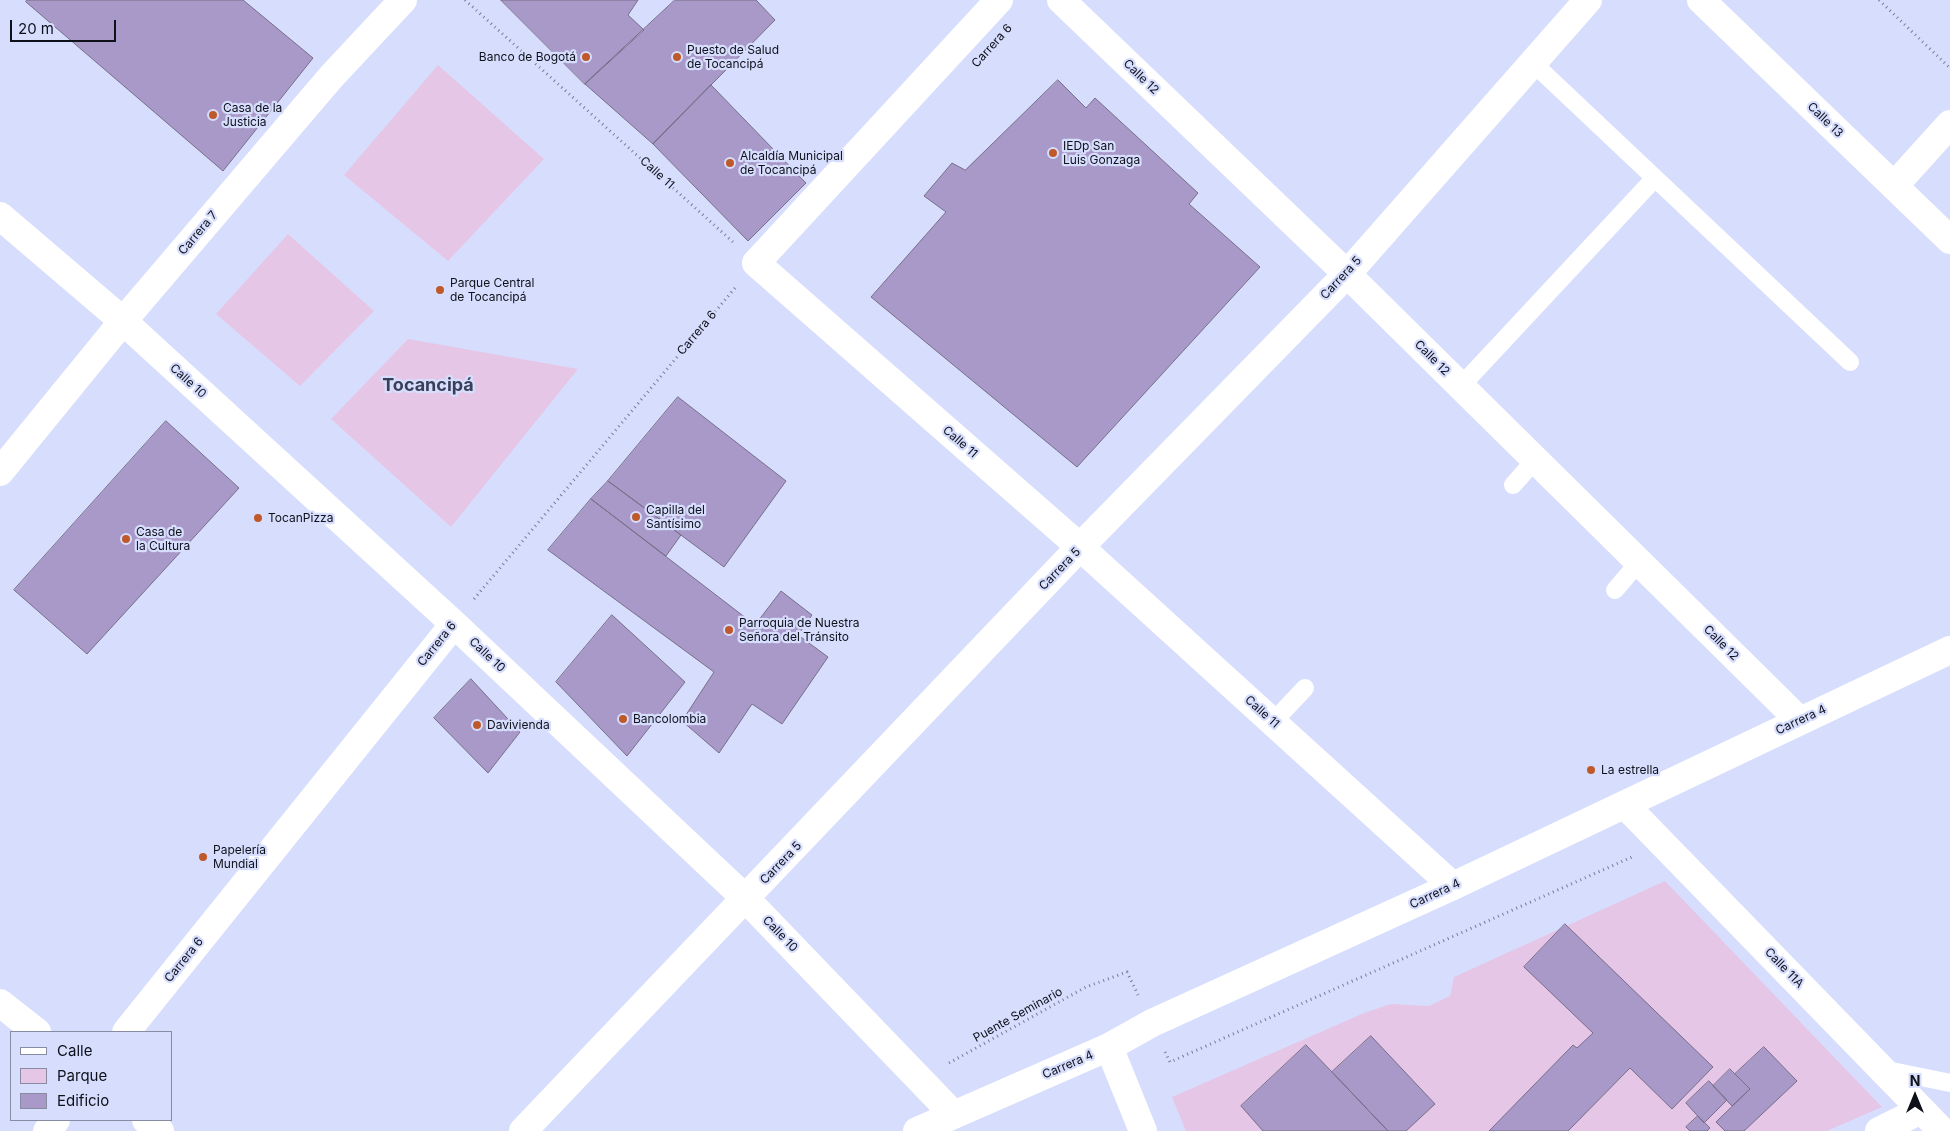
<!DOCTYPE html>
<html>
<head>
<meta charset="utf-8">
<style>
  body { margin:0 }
  #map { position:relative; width:1950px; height:1131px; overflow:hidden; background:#d7defd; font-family:Inter,sans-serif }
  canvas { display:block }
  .legend { position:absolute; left:10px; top:1031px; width:162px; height:90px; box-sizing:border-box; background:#d7defd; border:1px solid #878ca2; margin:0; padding:6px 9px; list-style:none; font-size:15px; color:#0e101a }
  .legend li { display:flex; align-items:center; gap:10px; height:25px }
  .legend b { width:25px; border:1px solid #878ca2 }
  .north { position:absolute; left:1890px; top:1071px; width:50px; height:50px; -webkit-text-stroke:4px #d7defd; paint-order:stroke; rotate:0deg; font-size:14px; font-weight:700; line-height:20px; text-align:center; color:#0e101a }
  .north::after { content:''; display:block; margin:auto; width:18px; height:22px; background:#0e101a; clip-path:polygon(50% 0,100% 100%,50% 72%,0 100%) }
  .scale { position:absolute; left:10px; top:20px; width:106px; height:22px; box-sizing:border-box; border:2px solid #0e101a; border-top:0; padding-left:6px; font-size:15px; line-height:18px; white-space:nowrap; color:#0e101a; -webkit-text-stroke:4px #d7defd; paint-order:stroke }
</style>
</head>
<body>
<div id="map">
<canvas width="1950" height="1131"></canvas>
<ul class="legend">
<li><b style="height:6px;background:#fff"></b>Calle</li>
<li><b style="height:14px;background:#e6c6e6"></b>Parque</li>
<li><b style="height:14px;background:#a999c9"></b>Edificio</li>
</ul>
<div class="north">N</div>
<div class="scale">20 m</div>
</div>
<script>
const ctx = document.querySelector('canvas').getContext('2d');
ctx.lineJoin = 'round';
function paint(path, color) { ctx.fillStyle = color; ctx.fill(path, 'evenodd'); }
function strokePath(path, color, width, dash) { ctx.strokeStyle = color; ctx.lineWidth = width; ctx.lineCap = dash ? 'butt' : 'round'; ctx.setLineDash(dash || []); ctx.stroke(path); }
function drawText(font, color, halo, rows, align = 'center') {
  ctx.font = font + ' Inter,sans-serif'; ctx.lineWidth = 4.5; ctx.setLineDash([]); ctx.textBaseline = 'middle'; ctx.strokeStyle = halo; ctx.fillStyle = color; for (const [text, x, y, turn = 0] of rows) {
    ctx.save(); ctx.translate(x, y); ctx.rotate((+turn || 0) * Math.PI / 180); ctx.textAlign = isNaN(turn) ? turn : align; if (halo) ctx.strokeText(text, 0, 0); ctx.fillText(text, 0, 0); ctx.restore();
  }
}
paint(new Path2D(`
  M438 65 544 159 448 261 344 175Z
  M288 234 374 311 300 386 216 314Z
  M408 339 578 369 451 527 331 419Z
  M1665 881 1882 1107 1827 1131H1186L1172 1097 1364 1013 1391 1004 1429 1006 1450 996 1454 977Z`), '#e6c6e6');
const building = new Path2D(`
  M27 0H243L313 58 223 171 26 2Z
  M501 0H638L628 15 644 30 585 84Z
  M675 0H756L775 20 653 144 585 84Z
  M1058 80 1086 108 1095 98 1198 193 1189 204 1260 267 1077 467 871 297 946 212 924 196 952 163 965 170Z
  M711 85 806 183 748 241 653 144Z
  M678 397 786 481 724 567 608 481Z
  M166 421 239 488 87 654 14 590Z
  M608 481 681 535 666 556 591 499Z
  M591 499 755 625 781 591 812 615 798 635 828 657 782 724 752 704 719 753 682 721 714 672 548 550Z
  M612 615 685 682 627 756 556 682Z
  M471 679 520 732 488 773 434 718Z
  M1565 924 1713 1067 1672 1109 1630 1068 1568 1131H1489L1573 1045 1577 1048 1593 1033 1524 967Z
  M1371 1036 1435 1104 1406 1131H1388L1332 1072Z
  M1306 1045 1332 1072 1388 1131H1263L1241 1106Z
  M1764 1047 1797 1081 1744 1131H1725L1716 1122 1750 1089 1735 1074Z
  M1730 1069 1750 1089 1732 1106 1713 1086Z
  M1709 1081 1727 1100 1704 1123 1686 1103Z
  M1698 1116 1710 1128 1707 1131H1690L1686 1127Z`);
paint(building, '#a999c9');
strokePath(building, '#776e89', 1);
strokePath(new Path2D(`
  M465 0 733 242
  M1879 0 1950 68
  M474 599 735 288
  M1165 1052 1170 1062 1632 857
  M949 1063 1086 987 1127 972 1138 995`), '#787d92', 3, [1, 4]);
strokePath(new Path2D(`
  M1533 63 1850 362
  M1461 386 1655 178
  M1513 485 1535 460
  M1615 590 1639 562
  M1273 722 1305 688
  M1882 1069 1950 1083`), '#fff', 18);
strokePath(new Path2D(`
  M999 0 756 263 1080 547 1453 886
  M1061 0 1347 274 1799 720
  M1701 0 1950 240
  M1894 186 1950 124
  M0 216 123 321 454 624 746 899 953 1114
  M0 1003 37 1032
  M126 1032 454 624
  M1109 1047 1143 1131
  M146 1120 160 1131
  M47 1131 56 1120
  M523 1131 1080 547 1347 274 1588 0
  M1879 1131 1921 1110`), '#fff', 28);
strokePath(new Path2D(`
  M0 472 123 321 331 77 403 0
  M1625 805 1942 1131`), '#fff', 28);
strokePath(new Path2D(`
  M917 1131 1109 1047 1152 1023 1453 886 1950 650`), '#fff', 28);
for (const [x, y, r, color] of [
  [586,57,5,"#bf592a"],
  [677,57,5,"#bf592a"],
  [213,115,5,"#bf592a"],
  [1053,153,5,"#bf592a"],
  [730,163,5,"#bf592a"],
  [440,290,5,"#bf592a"],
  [636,517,5,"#bf592a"],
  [258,518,5,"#bf592a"],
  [126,539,5,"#bf592a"],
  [729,630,5,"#bf592a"],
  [623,719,5,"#bf592a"],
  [477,725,5,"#bf592a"],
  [1591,770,5,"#bf592a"],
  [203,857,5,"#bf592a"]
]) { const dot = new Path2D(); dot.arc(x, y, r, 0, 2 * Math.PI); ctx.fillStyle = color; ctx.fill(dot); strokePath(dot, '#d7defd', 2); }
drawText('12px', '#0e101a', '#d7defd', [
  ["Carrera 6",992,46,-48],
  ["Calle 12",1141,77,44],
  ["Calle 13",1825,120,44],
  ["Calle 11",657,173,42],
  ["Carrera 7",198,233,-50],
  ["Carrera 5",1341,278,-47],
  ["Carrera 6",697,333,-50],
  ["Calle 12",1432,358,45],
  ["Calle 10",188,381,42],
  ["Calle 11",960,442,41],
  ["Carrera 5",1060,569,-46],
  ["Calle 12",1721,643,45],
  ["Carrera 6",437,644,-51],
  ["Calle 10",487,655,43],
  ["Calle 11",1262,712,42],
  ["Carrera 4",1801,720,-25],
  ["Carrera 5",781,863,-46],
  ["Carrera 4",1435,894,-25],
  ["Calle 10",780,934,46],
  ["Carrera 6",184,960,-51],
  ["Calle 11A",1784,968,46],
  ["Puente Seminario",1018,1015,-29],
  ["Carrera 4",1068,1065,-23]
]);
drawText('12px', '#0e101a', '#d7defd', [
  ["Puesto de Salud",687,50],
  ["de Tocancipá",687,64],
  ["Banco de Bogotá",576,57,"right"],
  ["Casa de la",223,108],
  ["Justicia",223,122],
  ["IEDp San",1063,146],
  ["Luis Gonzaga",1063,160],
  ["Alcaldía Municipal",740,156],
  ["de Tocancipá",740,170],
  ["Parque Central",450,283],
  ["de Tocancipá",450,297],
  ["Capilla del",646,510],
  ["Santísimo",646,524],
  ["TocanPizza",268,518],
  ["Casa de",136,532],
  ["la Cultura",136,546],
  ["Parroquia de Nuestra",739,623],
  ["Señora del Tránsito",739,637],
  ["Bancolombia",633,719],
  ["Davivienda",487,725],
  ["La estrella",1601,770],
  ["Papelería",213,850],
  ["Mundial",213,864]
], 'left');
drawText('bold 18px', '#393f57', '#d7defd', [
  ["Tocancipá",428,386]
]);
</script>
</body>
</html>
